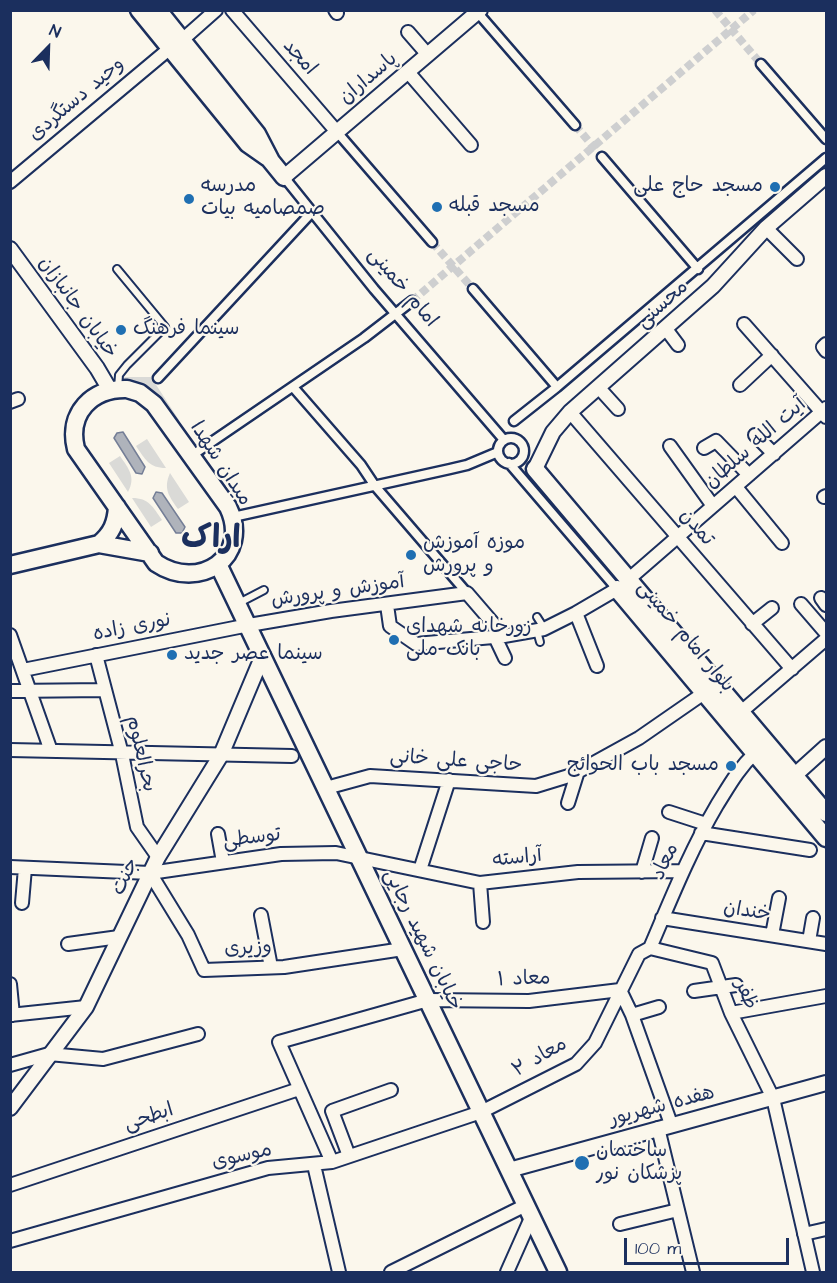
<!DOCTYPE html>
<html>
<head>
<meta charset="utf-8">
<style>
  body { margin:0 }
  #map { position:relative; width:837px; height:1283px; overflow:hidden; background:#fbf7ec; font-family:"Architects Daughter",sans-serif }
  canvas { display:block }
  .frame { position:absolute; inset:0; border:12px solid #1b2f5e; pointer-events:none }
  .north { position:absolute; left:18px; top:18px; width:60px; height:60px; -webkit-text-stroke:4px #fbf7ec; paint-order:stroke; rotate:23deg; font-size:16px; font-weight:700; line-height:24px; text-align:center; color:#1b2f5e }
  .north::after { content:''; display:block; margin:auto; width:21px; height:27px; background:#1b2f5e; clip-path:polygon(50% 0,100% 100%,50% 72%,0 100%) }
  .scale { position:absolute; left:624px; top:1238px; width:165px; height:27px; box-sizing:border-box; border:3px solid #1b2f5e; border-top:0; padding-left:8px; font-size:18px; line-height:21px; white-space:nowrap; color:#1b2f5e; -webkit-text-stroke:4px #fbf7ec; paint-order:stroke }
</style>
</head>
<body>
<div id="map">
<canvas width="837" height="1283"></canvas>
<div class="frame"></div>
<div class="north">N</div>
<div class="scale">100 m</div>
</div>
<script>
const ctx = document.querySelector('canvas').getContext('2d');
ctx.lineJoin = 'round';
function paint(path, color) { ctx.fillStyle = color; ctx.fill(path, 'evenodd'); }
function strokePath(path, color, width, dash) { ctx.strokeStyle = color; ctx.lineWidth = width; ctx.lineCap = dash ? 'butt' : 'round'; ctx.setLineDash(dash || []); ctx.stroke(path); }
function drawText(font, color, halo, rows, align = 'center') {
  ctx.font = font + ' "Architects Daughter","Playpen Sans Arabic",sans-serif'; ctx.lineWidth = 4.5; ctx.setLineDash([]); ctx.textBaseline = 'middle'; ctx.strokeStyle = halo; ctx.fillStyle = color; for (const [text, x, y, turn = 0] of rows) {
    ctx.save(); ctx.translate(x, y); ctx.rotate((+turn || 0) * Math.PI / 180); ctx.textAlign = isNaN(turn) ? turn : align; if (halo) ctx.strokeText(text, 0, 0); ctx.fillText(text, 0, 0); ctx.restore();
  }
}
paint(new Path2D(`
  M124 377H151L179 420 173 422 141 386 126 380Z
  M147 439 166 468C149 468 145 459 136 446Z
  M120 456C129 469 136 477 128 492L109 463Z
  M170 473 189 502 178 509C169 496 163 489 170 473Z
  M132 498C149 498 153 507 162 520L151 527Z`), '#dadad7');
const water = new Path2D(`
  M123 432 145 467 142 474 136 473 114 438 117 433Z
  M156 492 162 493 185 527 182 533H176L153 498Z`);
paint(water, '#afb3bb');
strokePath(water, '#747e96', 1.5);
strokePath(new Path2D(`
  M715 10 761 64
  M575 125 602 157
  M432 242 473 289
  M412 301 754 10`), '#cecfd0', 8, [8, 4]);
const service = new Path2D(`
  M117 269 165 327 127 365 119 375 118 388
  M239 603 264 590
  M537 617 544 628
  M537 631 540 642`);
const pedestrian = new Path2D(`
  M478 13 575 125
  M761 64 826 139
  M337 132 432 242
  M602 157 698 269
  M284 177 374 289 504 440
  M473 289 557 387
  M158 378 312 212
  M293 387 361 465 375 486 467 593
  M514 421 557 387 826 158
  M498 451a13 13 0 1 1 26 0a13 13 0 1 1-26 0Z
  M191 456 364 338 412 301
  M509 463 617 589
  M233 517 450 469 467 465 498 452`);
const minor = new Path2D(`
  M232 10 337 132
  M335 10 337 13
  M408 32 428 55
  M181 41 216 10
  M408 72 471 145
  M10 182 169 49
  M766 228 797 259
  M744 324 826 417
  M666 329 678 345
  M826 344 823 347 826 351
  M740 385 772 355
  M599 388 618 409
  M10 402 18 399
  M570 412 792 669
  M755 435 774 454
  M670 446 713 506
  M704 448 716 441 749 475
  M736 487 782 543
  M824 497 826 496
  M629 579 826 408
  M821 598 826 605
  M801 604 826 633
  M387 605 390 626 416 644 504 636
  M576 613 597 666
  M752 624 772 608
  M10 635 51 751
  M495 637 505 658
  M96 655 122 754 137 827 158 857
  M23 670 249 625 331 611 467 593 504 636 544 629 576 613 617 589
  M10 691 105 690
  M741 712 826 639
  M10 750 292 756
  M326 788 370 776 536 786 572 775 639 738 704 693
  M568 803 578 771
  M669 812 706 824
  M701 833 810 850
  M218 834 223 862
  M10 867 150 873 281 854 336 853 480 883 578 872 682 871
  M420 870 449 780
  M642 872 652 838
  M150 873 188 935 204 970 284 967 403 949
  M480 883 483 922
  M22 903 25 868
  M261 915 271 967
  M662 918 826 944
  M772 935 779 898
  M809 941 813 918
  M68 944 119 937
  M650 948 712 963 731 1013 773 1098 813 1272
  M10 984 13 1015
  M620 990 632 1015 671 1124
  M694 991 736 985
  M731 1013 826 996
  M10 1015 86 1007
  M632 1015 659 1007
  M10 1065 49 1054 103 1059 198 1034
  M658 1128 693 1272
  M349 1156 332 1111 391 1090
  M332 1162 279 1042 428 1000 529 1001 620 990
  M314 1165 339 1272
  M10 1185 299 1089
  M620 1224 678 1210
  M804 1234 826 1229
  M10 1241 268 1168 332 1162 481 1112 576 1064 595 1043 639 954 650 948C671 899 690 851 717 805 729 786 738 769 755 753
  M391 1272 526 1205
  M507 1272 531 1218`);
const tertiary = new Path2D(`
  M284 177 480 10
  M10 249 97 368 110 390
  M535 469 553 432 570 412 713 286 766 228 826 176
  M795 775 826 747
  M10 1108 86 1007 158 857 221 755 263 655
  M509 1170 826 1083`);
const secondary = new Path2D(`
  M139 10 248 144 268 158
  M158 10 257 134 271 161 284 177
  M127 389 140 393 154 404 228 507C252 557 199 592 156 563L76 449C67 413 92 388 127 389Z
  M535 469 826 813
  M99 544 150 553
  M218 564 558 1272
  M10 565 99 544C112 533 116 523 117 507
  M617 589 826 838`);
strokePath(service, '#1b2f5e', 10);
strokePath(pedestrian, '#1b2f5e', 13);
strokePath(minor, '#1b2f5e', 16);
strokePath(tertiary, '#1b2f5e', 18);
strokePath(secondary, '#1b2f5e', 21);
strokePath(service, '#fbf7ec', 6);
strokePath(pedestrian, '#fbf7ec', 8);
strokePath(minor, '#fbf7ec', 12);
strokePath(tertiary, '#fbf7ec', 14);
strokePath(secondary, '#fbf7ec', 16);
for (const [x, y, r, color] of [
  [775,187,6,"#1f6fb2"],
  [189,199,6,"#1f6fb2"],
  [437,207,6,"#1f6fb2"],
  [121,330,6,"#1f6fb2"],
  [411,555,6,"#1f6fb2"],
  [394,640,6,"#1f6fb2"],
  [172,655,6,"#1f6fb2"],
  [731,766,6,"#1f6fb2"],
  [582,1163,8,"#1f6fb2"]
]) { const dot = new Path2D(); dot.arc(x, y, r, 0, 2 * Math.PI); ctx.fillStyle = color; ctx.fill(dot); strokePath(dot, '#fbf7ec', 2); }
drawText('20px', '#1b2f5e', '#fbf7ec', [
  ["امجد",299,58,49],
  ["پاسداران",369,79,-40],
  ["وحید دستگردی",77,100,-40],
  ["امام خمینی",402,288,50],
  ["محسنی",663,305,-42],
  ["خیابان جانبازان",77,308,54],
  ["آیت الله سلطان",756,444,-41],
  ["میدان شهدا",220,464,57],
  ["تمدن",696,528,49],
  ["آموزش و پرورش",338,592,-8],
  ["نوری زاده",132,628,-11],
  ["بلوار امام خمینی",685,637,50],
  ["بحرالعلوم",140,754,77],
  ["حاجی علی خانی",456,762,4],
  ["توسطی",252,839,-7],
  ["آراسته",517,859,-6],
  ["معاد",666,862,-65],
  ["جنت",126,877,-65],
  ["خندان",747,912,9],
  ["خیابان شهید رجایی",422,940,64],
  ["وزیری",248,949,-2],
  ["معاد ۱",524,980,-2],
  ["ظفر",745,995,68],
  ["معاد ۲",540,1058,-30],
  ["هفده شهریور",662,1107,-15],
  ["ابطحی",149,1118,-18],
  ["موسوی",242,1157,-13]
]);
drawText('20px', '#1b2f5e', '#fbf7ec', [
  ["مدرسه",201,187],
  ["صمصامیه بیات",201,210],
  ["مسجد حاج علی",763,187,"right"],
  ["مسجد قبله",449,207],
  ["سینما فرهنگ",133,330],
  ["موزه آموزش",423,544],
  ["و پرورش",423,567],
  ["زورخانه شهدای",406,628],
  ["بانک ملی",406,651],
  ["سینما عصر جدید",184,655],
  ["مسجد باب الحوائج",719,766,"right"],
  ["ساختمان",596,1152],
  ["پزشکان نور",596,1175]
], 'left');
drawText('bold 32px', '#1b2f5e', '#fbf7ec', [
  ["اراک",211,540]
]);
</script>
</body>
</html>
